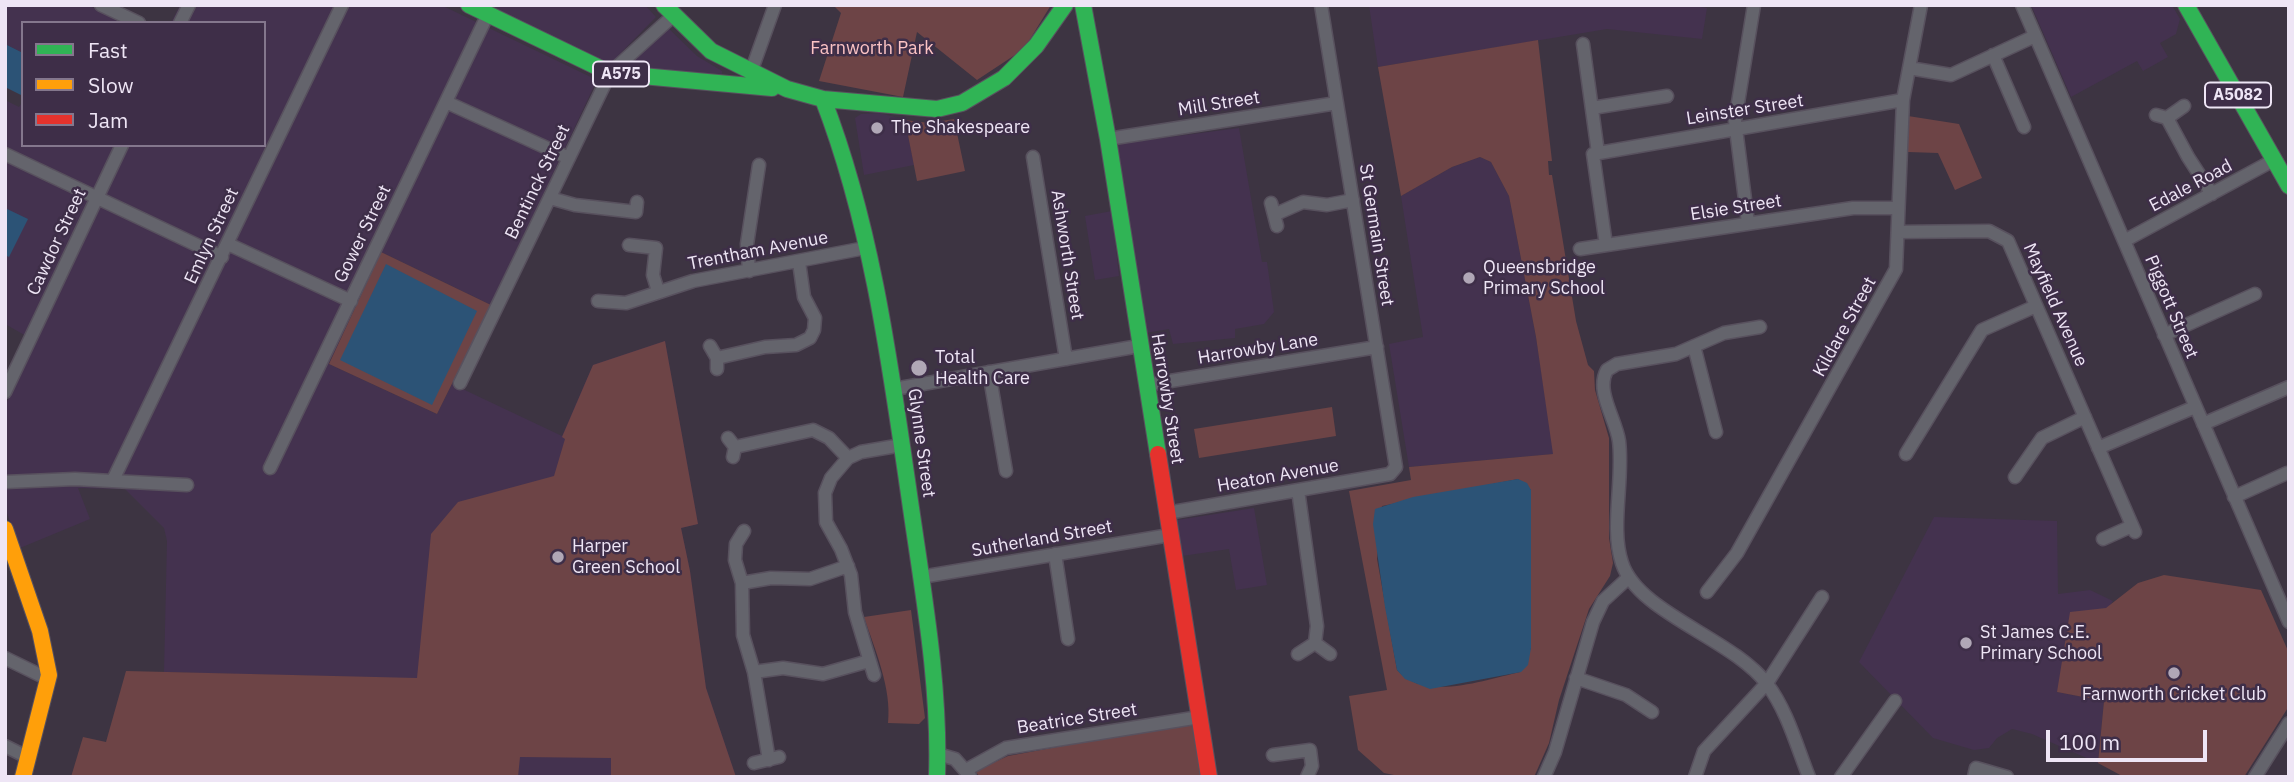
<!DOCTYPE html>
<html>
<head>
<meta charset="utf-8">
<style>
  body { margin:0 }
  #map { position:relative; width:2294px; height:782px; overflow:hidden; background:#3d3442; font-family:"IBM Plex Sans",sans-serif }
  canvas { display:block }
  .frame { position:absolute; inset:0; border:7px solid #eee5f5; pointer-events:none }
  .legend { position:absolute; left:21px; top:21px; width:245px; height:126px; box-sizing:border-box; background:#3e2e48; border:2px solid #84778d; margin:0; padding:9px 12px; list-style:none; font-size:21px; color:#eee5f5 }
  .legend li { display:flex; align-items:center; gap:14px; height:35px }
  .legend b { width:35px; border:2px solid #84778d }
  .scale { position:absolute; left:2046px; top:730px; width:161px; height:32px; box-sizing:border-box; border:4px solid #eee5f5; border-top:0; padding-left:9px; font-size:21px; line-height:24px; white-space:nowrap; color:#eee5f5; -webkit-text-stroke:5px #3e2e48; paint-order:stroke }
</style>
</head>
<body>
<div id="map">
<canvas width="2294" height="782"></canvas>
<div class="frame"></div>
<ul class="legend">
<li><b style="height:9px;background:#30b455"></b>Fast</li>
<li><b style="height:9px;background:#ff9f0a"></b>Slow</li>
<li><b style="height:9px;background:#e5322d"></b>Jam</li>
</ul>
<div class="scale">100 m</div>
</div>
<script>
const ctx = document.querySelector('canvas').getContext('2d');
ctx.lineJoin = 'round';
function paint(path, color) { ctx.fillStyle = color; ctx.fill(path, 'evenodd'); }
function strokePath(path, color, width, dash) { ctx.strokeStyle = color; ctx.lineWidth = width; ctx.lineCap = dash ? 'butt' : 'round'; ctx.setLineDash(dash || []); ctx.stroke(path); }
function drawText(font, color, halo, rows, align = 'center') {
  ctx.font = font + ' "IBM Plex Sans",sans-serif'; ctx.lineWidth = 5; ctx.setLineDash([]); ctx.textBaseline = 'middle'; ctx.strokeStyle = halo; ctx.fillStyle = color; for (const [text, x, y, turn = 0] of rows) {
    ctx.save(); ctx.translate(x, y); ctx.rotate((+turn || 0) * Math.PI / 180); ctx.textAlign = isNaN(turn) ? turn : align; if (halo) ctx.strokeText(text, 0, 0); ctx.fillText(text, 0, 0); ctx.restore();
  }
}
paint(new Path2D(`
  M5 5H88L125 23H23V53L5 44Z
  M180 5H441L597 80 491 305 381 252 329 364 437 414 452 384 562 436 593 365 665 341 698 524 681 528 690 571 706 688 736 777H423L417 679 164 672 167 541 164 528 125 489 78 488 90 519 20 548 5 508V406L35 341 5 324V100L19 107 23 101V145H264V23H171Z
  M478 5H645L656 17 607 67Z
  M1369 5H1690L1707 8 1702 39 1607 29 1378 67Z
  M2031 5H2172L2180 19 2176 34 2160 43 2168 57 2143 71 2137 61 2071 97Z
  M665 25 697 56 722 71V74L625 69Z
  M880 113 905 120 914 165 864 175 855 118 861 114Z
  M1239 128 1262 262H1267L1274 312 1264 324 1235 329V338L1173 344 1169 329 1146 333 1116 144Z
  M1480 157 1491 162 1509 196 1536 337 1554 454 1409 467 1389 344 1423 337 1401 196 1452 167Z
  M1112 211 1119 276 1095 280 1085 216Z
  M1254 508 1267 585 1236 590 1229 549 1182 556 1177 520Z
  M1934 517 2057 521 2058 594 2090 590 2113 601 2057 692 2104 701 2098 763 2032 734 2012 729 1997 738 1989 748 1974 750 1933 738 1859 662Z`), '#44324f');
paint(new Path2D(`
  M833 5H1051L1024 49 977 80 917 32 903 97 819 81 841 13Z
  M1538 40 1552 161H1548L1549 175H1552L1576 321 1588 365 1594 371 1595 390 1609 438V538L1613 563 1610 576 1589 609 1559 700 1549 743 1534 777H1404L1384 773 1358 750 1349 696 1387 690 1349 491 1411 480 1409 467 1553 454 1536 337 1509 196 1491 162 1480 157 1452 167 1401 196 1378 67ZM1518 479 1531 490V648L1520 672C1485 680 1424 702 1397 670L1377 559 1382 506Z
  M1908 116 1959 124 1982 178 1955 190 1938 153 1908 152Z
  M954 119 965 171 917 181 905 120 929 123Z
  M381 252 491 305 437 414 329 364Z
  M665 341 698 524 681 528 690 571 706 688 736 777H611V758L520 757 518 777H71L83 737 106 742 126 671 417 678 431 534 458 502 554 476 565 439 562 437 593 365Z
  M1332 407 1336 436 1199 458 1194 429Z
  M2164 575 2261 590 2289 653V706L2244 777H2124L2098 763 2104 701 2057 692 2070 612 2106 608 2138 583Z
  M911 610 925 718 919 724 888 723C892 689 875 650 864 617Z
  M1193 722 1202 777H980L975 771 1008 756Z`), '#6d4446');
paint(new Path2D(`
  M5 44 23 53V96L5 87Z
  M5 208 28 219 9 257 5 255Z
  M386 264 477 311 432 405 340 360Z
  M1518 479 1527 483 1531 490V648L1528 665 1521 672 1430 689 1405 679 1397 670 1385 607 1373 524 1375 509 1413 497Z`), '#2c5376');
const street = new Path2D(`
  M101 5 139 23
  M2022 5 2289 622
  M180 23 189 5
  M1583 44 1598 153
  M1993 55 2024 127
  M1909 68 1951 75 2035 36
  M751 72 775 5
  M446 102 569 158
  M1592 108 1667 96
  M2156 115 2167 118 2184 106
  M2167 118 2188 157 2212 194
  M1108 139 1337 103
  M5 154 222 257
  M1033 157 1066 359
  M550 198 575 205 636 212 637 202
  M1271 203 1277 226
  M1276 214 1303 202 1327 205 1353 200
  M1748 223 1735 121 1754 5
  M1898 232 1989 231 2008 241 2135 532
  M2124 241 2274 160
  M228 244 351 301
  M629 245 656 248 653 275 658 291
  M1606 245 1593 154 1903 100
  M1580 249 1853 208H1898
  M749 271 747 244 759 165
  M598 301 626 303 693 281 865 248
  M1760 327 1724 333 1676 354 1617 364 1607 370C1595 391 1616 419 1619 441 1624 480 1610 528 1622 563 1638 613 1732 638 1767 684 1787 710 1797 747 1809 777
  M2164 335 2255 294
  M710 346 717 358V369
  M1694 346 1716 432
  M717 358 765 347 796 345 810 338 814 330 815 318 804 297 799 262
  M989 372 1006 471
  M460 383 610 73 674 15
  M1146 385 1377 347
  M894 389 1139 346
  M5 392 122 145
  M2203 424 2289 387
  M728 438 735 447 733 457
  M735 447 813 430 829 438 848 458
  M2098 448 2195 407
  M1906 454 1982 330 2036 306
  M270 468 488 14
  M2015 477 2042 438 2085 417
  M113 480 342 5
  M5 482 75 479 187 485
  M1298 490 1317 626 1315 643
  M2234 497 2287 473
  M1167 513 1390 474 1396 467 1321 5
  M744 531 736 544 735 560 742 583 743 635 754 672 769 760
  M2103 539 2132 526
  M1055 554 1068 639
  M921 577 1170 535
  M742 583 771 578 810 579 848 566
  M1707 592 1737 553 1896 269 1903 100 1921 5
  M1298 654 1315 643 1330 654
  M5 658 48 679
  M754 672 783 668 823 674 869 661
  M874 675 855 612 851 575 841 549 826 522 825 493 831 478 848 458 861 452 902 445
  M1576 678 1626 695 1652 712
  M5 746 27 757
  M938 754 955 759 970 776
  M1273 755 1310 750 1312 766 1307 777
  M754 763 779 757
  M966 770 1006 748 1200 717
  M1544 777 1555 752 1593 622 1603 601 1628 578
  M1695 777 1704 751 1767 683 1822 597
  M1841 777 1895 701
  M1974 777 1976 768 2007 777
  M2255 777 2289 723`);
const fast = new Path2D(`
  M469 5 610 73 772 88
  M664 5 711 51 787 89 823 99 937 109 962 103 1004 78 1036 46 1065 5
  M1083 5 1108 139 1158 454
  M2186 5 2289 186
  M823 99C873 228 891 371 911 508 924 598 940 686 937 777`);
const slow = new Path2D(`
  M5 529 40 631 49 675 23 777`);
const jam = new Path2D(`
  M1158 454 1209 777`);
strokePath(street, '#58515e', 15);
strokePath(fast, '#58515e', 18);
strokePath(slow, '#58515e', 18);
strokePath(jam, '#58515e', 18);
strokePath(street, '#64646c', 12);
strokePath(fast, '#30b455', 16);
strokePath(slow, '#ff9f0a', 16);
strokePath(jam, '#e5322d', 16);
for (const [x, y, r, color] of [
  [877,128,7,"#b0a7b6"],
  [1469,278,7,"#b0a7b6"],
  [919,368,9,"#b0a7b6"],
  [558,557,7,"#b0a7b6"],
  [1966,643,7,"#b0a7b6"],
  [2174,673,7,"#b0a7b6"]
]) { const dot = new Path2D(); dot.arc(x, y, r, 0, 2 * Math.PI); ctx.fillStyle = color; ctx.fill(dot); strokePath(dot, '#3e2e48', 2.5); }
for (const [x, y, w] of [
  [621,74,56],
  [2238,95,66]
]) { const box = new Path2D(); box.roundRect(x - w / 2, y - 12.5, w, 25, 5); ctx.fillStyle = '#3e2e48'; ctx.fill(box); strokePath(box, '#eee5f5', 2); }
drawText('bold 16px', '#eee5f5', null, [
  ["A575",621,74],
  ["A5082",2238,95]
]);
drawText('18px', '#fbc3c4', '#3e2e48', [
  ["Farnworth Park",872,49]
]);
drawText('18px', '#eee5f5', '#3e2e48', [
  ["Mill Street",1219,104,-9],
  ["Leinster Street",1745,110,-9],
  ["Bentinck Street",538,182,-64],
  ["Edale Road",2191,186,-28],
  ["Elsie Street",1736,208,-9],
  ["Gower Street",363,234,-64],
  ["St Germain Street",1376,235,81],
  ["Emlyn Street",212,236,-65],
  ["Cawdor Street",57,242,-65],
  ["Trentham Avenue",758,251,-11],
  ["Ashworth Street",1067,255,81],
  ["Mayfield Avenue",2055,305,66],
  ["Piggott Street",2171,307,67],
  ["Kildare Street",1845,327,-61],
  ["Harrowby Lane",1258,349,-9],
  ["Harrowby Street",1167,399,81],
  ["Glynne Street",921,443,82],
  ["Heaton Avenue",1278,476,-10],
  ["Sutherland Street",1042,539,-10],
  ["Beatrice Street",1077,719,-9]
]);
drawText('18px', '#eee5f5', '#3e2e48', [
  ["The Shakespeare",891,128],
  ["Queensbridge",1483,268],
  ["Primary School",1483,289],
  ["Total",935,358],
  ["Health Care",935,379],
  ["Harper",572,547],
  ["Green School",572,568],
  ["St James C.E.",1980,633],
  ["Primary School",1980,654],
  ["Farnworth Cricket Club",2174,695,"center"]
], 'left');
</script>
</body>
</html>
